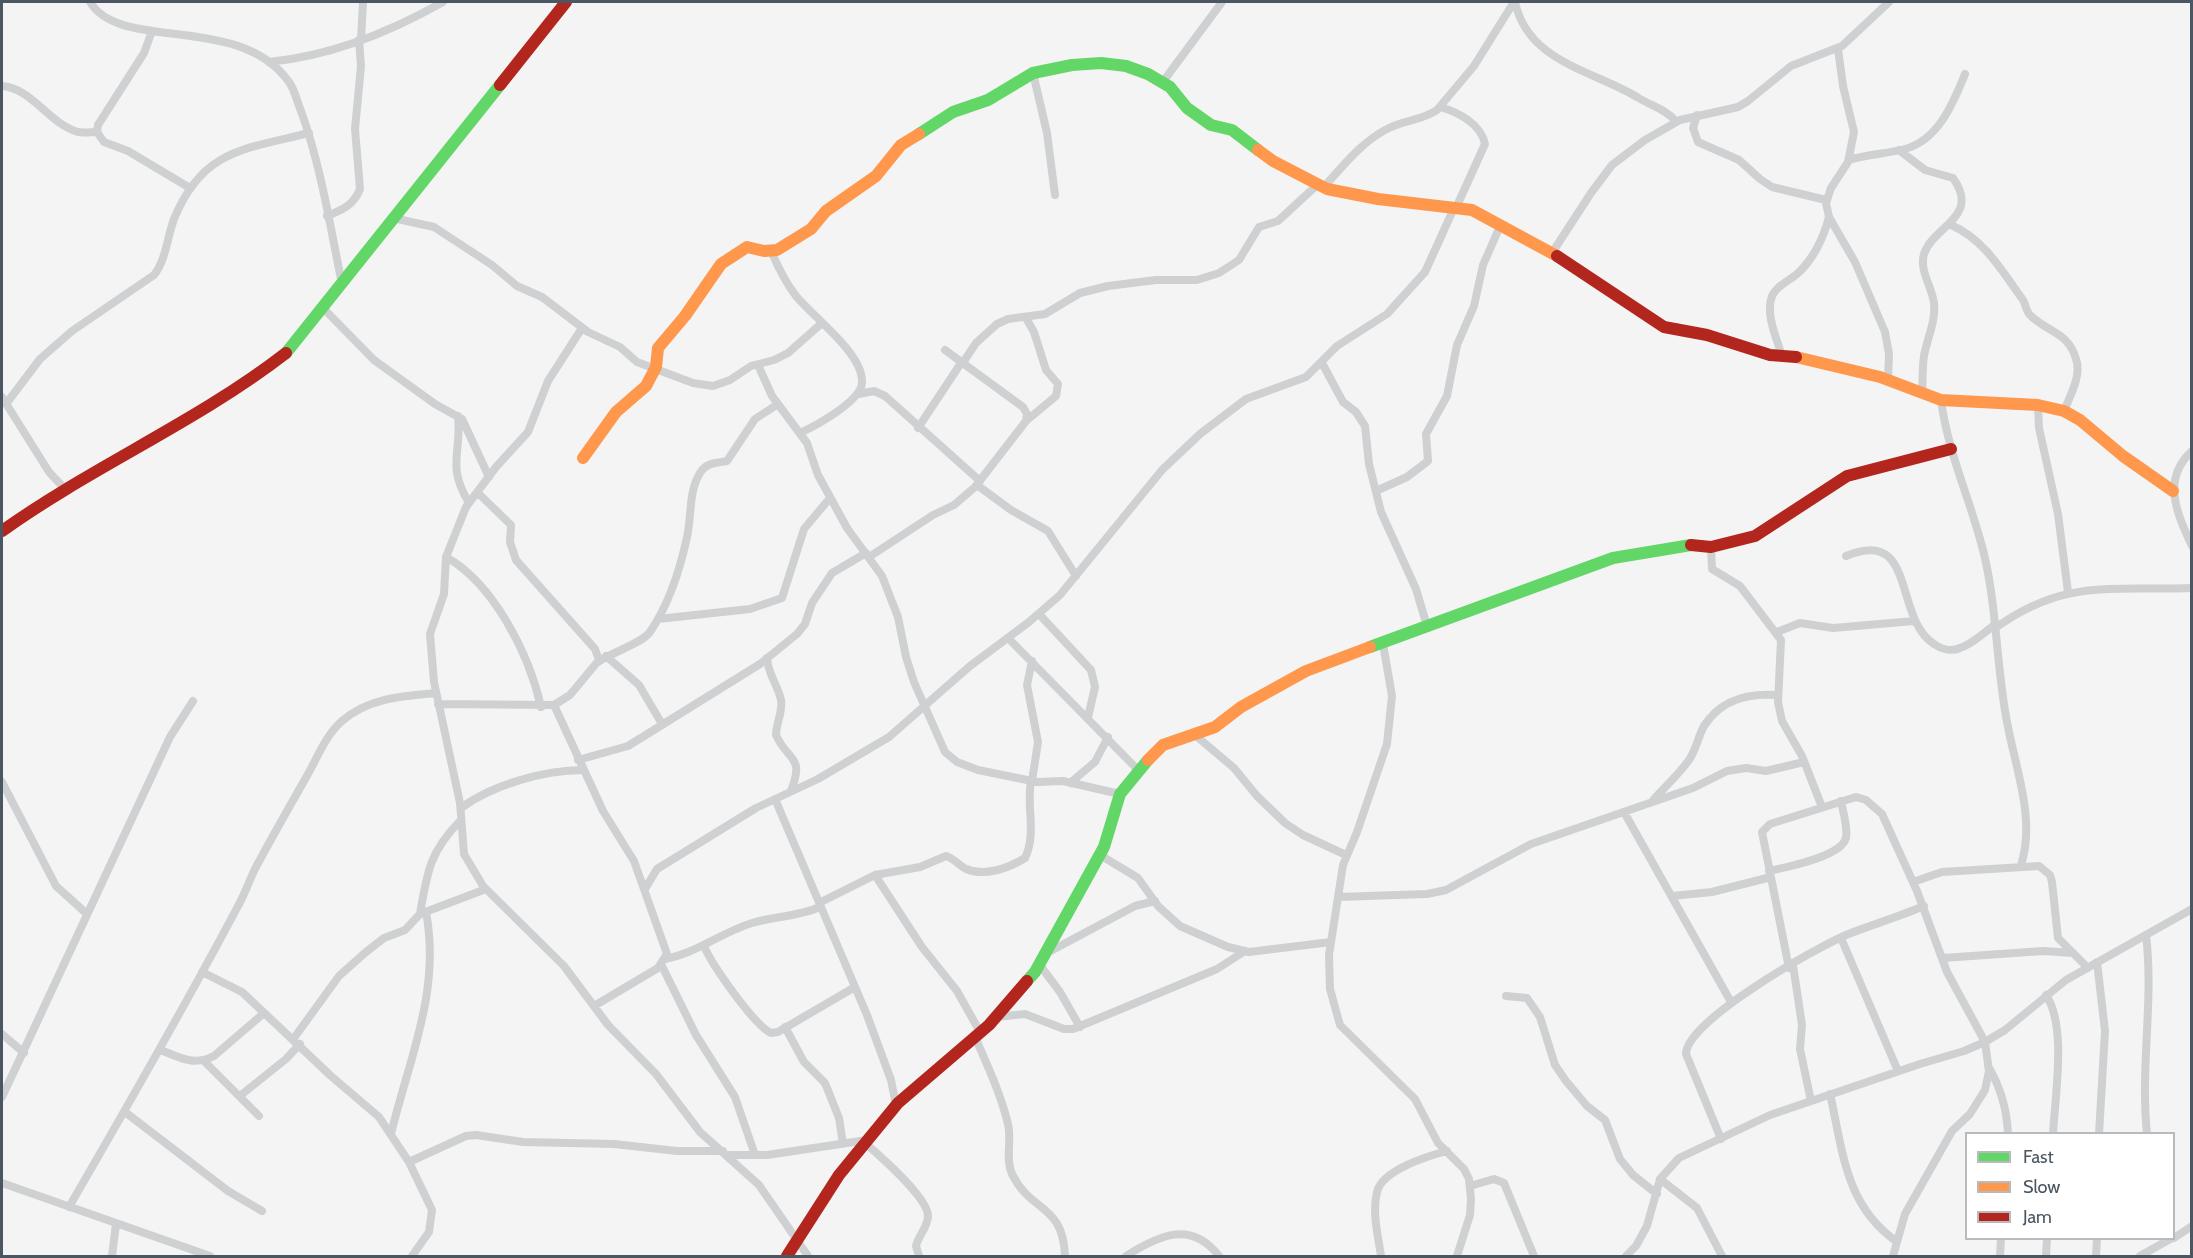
<!DOCTYPE html>
<html>
<head>
<meta charset="utf-8">
<style>
  body { margin:0 }
  #map { position:relative; width:2193px; height:1258px; overflow:hidden; background:#f4f4f4; font-family:Cabin,sans-serif }
  canvas { display:block }
  .frame { position:absolute; inset:0; border:3px solid #4a5661; pointer-events:none }
  .legend { position:absolute; left:1965px; top:1132px; width:210px; height:108px; box-sizing:border-box; background:#fff; border:2px solid #b7bbc0; margin:0; padding:8px 10px; list-style:none; font-size:18px; color:#4a5661 }
  .legend li { display:flex; align-items:center; gap:12px; height:30px }
  .legend b { width:30px; border:2px solid #b7bbc0 }
</style>
</head>
<body>
<div id="map">
<canvas width="2193" height="1258"></canvas>
<div class="frame"></div>
<ul class="legend">
<li><b style="height:8px;background:#63d668"></b>Fast</li>
<li><b style="height:8px;background:#ff974d"></b>Slow</li>
<li><b style="height:8px;background:#b3261e"></b>Jam</li>
</ul>
</div>
<script>
const ctx = document.querySelector('canvas').getContext('2d');
ctx.lineJoin = 'round';
function strokePath(path, color, width, dash) { ctx.strokeStyle = color; ctx.lineWidth = width; ctx.lineCap = dash ? 'butt' : 'round'; ctx.setLineDash(dash || []); ctx.stroke(path); }
strokePath(new Path2D(`
  M90 2C121 53 239 12 289 82 295 90 297 102 301 111 321 166 330 226 342 284
  M1515 2C1528 62 1592 70 1637 97 1651 106 1664 108 1676 121
  M152 31 144 53 98 125 97 132 104 142 128 151 190 188
  M361 40 363 2
  M1838 49 1843 86 1854 132 1848 162 1831 188 1826 203 1829 217 1855 262 1885 332 1889 354 1888 380
  M269 62C330 56 390 32 443 2
  M1033 73 1047 133 1055 195
  M1162 83 1222 2
  M2 86C32 88 49 124 78 132 83 133 91 132 97 132
  M1440 107C1458 112 1481 124 1485 144L1456 208
  M1697 115 1693 128 1698 142 1739 160 1760 179 1772 187 1826 200
  M1899 150 1925 170 1953 178C1981 217 1933 226 1924 254 1919 270 1932 287 1934 303 1936 322 1927 338 1924 356 1922 368 1923 381 1922 393
  M1849 160C1867 154 1886 154 1905 149 1938 140 1953 104 1965 74
  M1323 188C1343 166 1362 141 1389 128 1405 120 1423 120 1437 110L1474 66 1514 2
  M327 216C342 210 354 205 360 189L355 129 361 66 359 40
  M393 218 434 227 492 265 517 286 542 297 588 332 620 347 637 362 693 383 713 386 730 380 751 366 774 360 788 353 822 323
  M1951 225C1984 239 2002 271 2023 300 2026 305 2026 312 2031 316 2048 332 2069 333 2076 359 2082 375 2070 396 2064 411
  M771 251C778 267 785 282 796 296 813 317 863 353 862 382 862 401 815 426 800 433
  M1552 253 1591 193 1612 165 1645 140 1680 120 1738 107 1748 101 1791 66 1842 46 1889 2
  M323 308 374 360 435 404 462 419 489 477
  M582 328 548 381 528 432 496 467 466 507 446 557 444 594 430 634 434 682 460 803 464 854 483 886 564 966 608 1025 656 1074 700 1132 759 1185 808 1256
  M1782 356C1777 339 1765 314 1772 296 1777 285 1789 281 1797 274 1813 260 1824 237 1829 217
  M1322 363 1343 402 1356 412 1365 426 1369 464 1381 512 1416 589 1427 626
  M962 364 976 343 997 324 1008 319 1045 314 1080 293 1108 286 1156 280H1197L1219 273 1239 260 1259 227 1278 221 1317 185
  M758 365 772 396 807 443 818 475 847 528 882 576 898 617 906 657 914 682 945 752 957 762 978 770 1037 782 1063 781 1120 794
  M859 394 874 391 885 396 980 481
  M2 397 49 472 64 488
  M1941 400C1948 453 1970 499 1983 550 1997 605 1996 665 2007 722 2015 767 2036 819 2021 865
  M6 404 40 359 72 331 154 275C166 260 167 238 174 219 202 150 244 149 309 133
  M2038 405 2039 428 2058 514 2068 592
  M458 416C462 453 446 465 469 503
  M1026 421 1056 396 1058 384 1046 370 1034 332 1026 318
  M918 428 961 363
  M2192 451C2161 479 2177 514 2192 546
  M977 485 1011 510 1048 531 1076 576
  M1376 491 1407 477 1428 461 1426 434 1447 396 1457 345 1474 306 1483 265 1501 224
  M1711 547 1712 569 1740 586 1781 640 1778 702 1782 721 1802 756 1822 807
  M1846 556C1917 526 1893 618 1934 644 1941 649 1951 652 1960 648 1972 644 1984 633 1994 625
  M446 557C494 584 529 654 541 707
  M869 557 933 515 954 505 975 487 1026 421 1027 414 1023 407 945 350
  M1039 614 1091 670 1095 687 1088 717
  M658 619 750 609 782 598 804 529 830 498
  M1994 629C2064 578 2111 591 2192 588
  M1777 632 1800 623 1833 628 1914 621
  M1008 638 1138 770
  M1383 644 1392 696 1387 744 1357 832 1343 865 1329 955 1330 989 1340 1025 1415 1099 1438 1143 1464 1169 1469 1179 1471 1199 1470 1215 1457 1256
  M606 656 639 685 662 724
  M767 658C768 675 778 685 781 700 783 712 776 723 776 735 788 762 805 755 791 791
  M598 662C612 652 641 644 650 632 669 604 680 570 687 537 692 515 688 489 702 470 709 462 718 463 727 461L755 419 778 404
  M438 704 554 705 570 695 599 660 595 649 516 560 510 542 511 525 477 492
  M554 705 603 811 634 861 667 954 658 968 594 1006
  M1195 735 1234 768 1257 796 1285 823 1303 835 1346 855
  M578 760 628 746 760 664 797 634 805 624 812 603 832 573 866 553
  M1032 781 1038 742 1027 685 1032 661
  M2 782 56 886 87 914
  M1070 783 1095 762 1108 737
  M775 799 867 1015 891 1080 896 1105
  M1654 799C1666 786 1679 774 1689 760 1696 750 1698 737 1704 726 1721 699 1748 693 1777 695
  M461 808C492 785 544 770 583 770
  M1624 812 1731 1002
  M1100 855 1138 878 1158 906 1180 926 1228 947 1249 952 1331 942
  M1769 871C1787 867 1841 857 1846 838 1848 827 1843 812 1841 801
  M875 875 922 947 957 991 980 1032
  M1913 882 1942 872 2039 866 2050 875 2052 882 2058 938 2088 968
  M645 889 657 869 756 808 818 779 889 737 970 666 1029 622 1060 595 1162 470 1200 434 1246 399 1306 377 1337 346 1387 314 1425 272 1454 208
  M1672 896 1712 892 1771 877
  M1338 897 1427 894 1446 890 1531 844 1693 788 1727 771 1746 768 1766 771 1804 762
  M819 903 875 875 920 867 946 856C955 859 958 865 966 869 984 877 1009 868 1025 858 1037 833 1026 806 1031 781
  M420 914C427 872 430 851 461 820
  M2146 935C2154 1001 2140 1067 2147 1134
  M1841 938 1898 1071
  M704 946C712 965 754 1025 771 1033L778 1032 855 987
  M1045 954 1135 906 1155 901
  M1943 958 2043 951 2073 953
  M665 959C697 953 722 932 752 923 775 916 797 917 820 907
  M2097 962 2105 1031 2099 1134
  M661 964 696 1035 735 1097 755 1155
  M1039 964 1060 992 1080 1027
  M1793 965 1802 1025 1800 1049 1811 1101
  M1789 968 1762 832 1770 824 1856 797 1866 800 1882 814 1917 891 1947 972 1985 1042 1989 1071 1985 1090 1970 1114 1952 1131 1905 1214 1893 1256
  M202 972 242 992 331 1076 379 1117 409 1162 432 1210 429 1232 412 1256
  M2046 995C2067 1026 2055 1096 2053 1134
  M1506 996 1527 998 1540 1017 1555 1065 1566 1081 1587 1106 1605 1120 1620 1159 1633 1175 1657 1194
  M996 1017 1025 1014 1064 1029H1073L1217 969 1245 951
  M785 1027 804 1062 825 1083 839 1118 843 1144
  M2 1034 24 1053
  M975 1037C987 1064 1001 1095 1008 1124 1012 1140 1005 1159 1012 1174 1031 1213 1063 1203 1065 1256
  M294 1038 339 976 366 952 384 938 405 930 420 914 486 889
  M161 1050C180 1058 194 1066 214 1056L264 1013
  M204 1061 259 1116
  M1988 1066C2000 1086 2007 1110 2008 1134
  M1830 1094C1843 1151 1845 1205 1896 1241
  M241 1095 286 1059 300 1044
  M2 1097 170 737 193 701
  M125 1112 228 1191 262 1211
  M391 1134C409 1059 441 991 426 912
  M1721 1139 1686 1054C1686 1021 1814 949 1846 935 1871 925 1898 917 1924 906
  M865 1143C879 1155 928 1198 928 1216 928 1227 918 1236 916 1246L919 1256
  M728 1155H767L867 1140
  M409 1162 466 1136 476 1135 523 1142 614 1144 677 1151H723
  M1660 1179 1697 1208 1722 1256
  M2 1183 210 1256
  M1470 1186 1494 1179 1504 1183 1534 1256
  M69 1207C127 1107 184 1008 238 906 245 894 249 881 255 869 272 837 290 806 308 774 318 756 326 735 342 721 368 698 403 696 436 693
  M2174 1238 2192 1226
  M112 1256 116 1224
  M1126 1256C1159 1235 1191 1220 1219 1256
  M1381 1256C1378 1236 1372 1212 1377 1192 1382 1170 1428 1156 1447 1151
  M1626 1256 1636 1246 1647 1226 1660 1179 1679 1158 1770 1115 1920 1064 1964 1051 1985 1042 2005 1030 2066 980 2192 909
  M2000 1256 2001 1238
  M2046 1256 2047 1238
  M2096 1256 2097 1238
  M2140 1256 2172 1238`), '#ced0d2', 8);
strokePath(new Path2D(`
  M919 134 953 112 988 100 1033 73 1072 65 1101 63 1126 66 1148 74 1170 87 1187 108 1211 125 1232 130 1258 150
  M286 353 500 85
  M1370 647 1613 558 1691 545
  M1027 981 1035 972 1104 847 1120 794 1148 760`), '#63d668', 12);
strokePath(new Path2D(`
  M1258 150 1273 161 1327 189 1378 199 1472 210 1557 256
  M1796 357 1880 377 1941 400 2038 405 2064 411 2080 420 2123 456 2173 491
  M583 458 616 412 646 386 656 367 658 348 685 316 721 264 747 247 764 251 777 250 811 229 826 211 876 176 901 145 919 134
  M1148 760 1163 745 1215 727 1241 707 1306 671 1370 647`), '#ff974d', 12);
strokePath(new Path2D(`
  M500 85 566 2
  M1557 256 1664 327 1707 335 1770 355 1796 357
  M2 531C93 466 197 422 286 353
  M1691 545 1711 547 1755 536 1847 476 1951 449
  M787 1256 839 1175 898 1103 989 1025 1027 981`), '#b3261e', 12);
</script>
</body>
</html>
